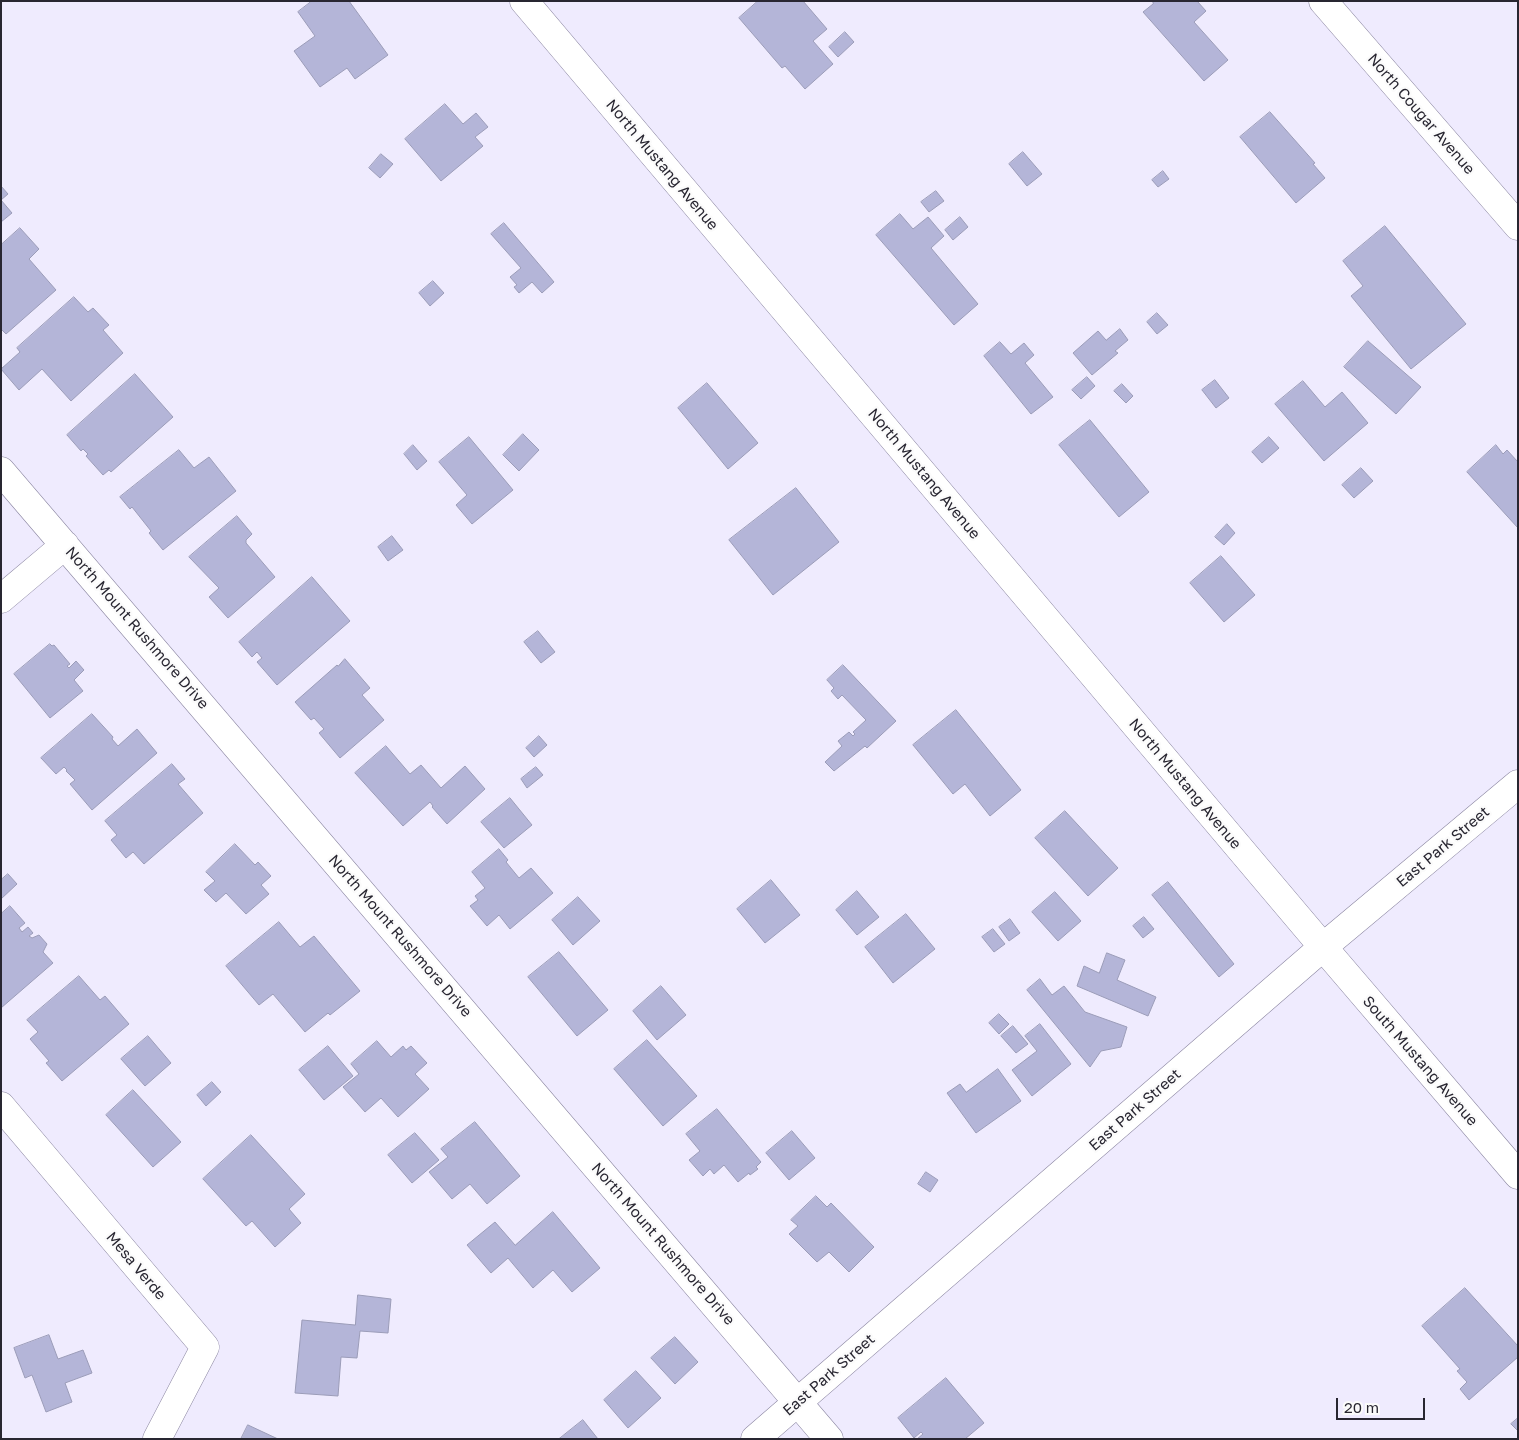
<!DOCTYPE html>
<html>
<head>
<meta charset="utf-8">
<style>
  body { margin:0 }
  #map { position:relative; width:1519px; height:1440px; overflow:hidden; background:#efebfe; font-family:"Golos Text",sans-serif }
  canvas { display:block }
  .frame { position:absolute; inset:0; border:2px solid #282631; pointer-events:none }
  .scale { position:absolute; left:1336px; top:1398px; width:89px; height:22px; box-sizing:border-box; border:2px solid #282631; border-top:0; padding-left:6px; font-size:15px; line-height:18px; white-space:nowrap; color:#282631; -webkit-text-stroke:4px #fbfbfb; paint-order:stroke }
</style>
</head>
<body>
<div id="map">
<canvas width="1519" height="1440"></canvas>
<div class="frame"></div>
<div class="scale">20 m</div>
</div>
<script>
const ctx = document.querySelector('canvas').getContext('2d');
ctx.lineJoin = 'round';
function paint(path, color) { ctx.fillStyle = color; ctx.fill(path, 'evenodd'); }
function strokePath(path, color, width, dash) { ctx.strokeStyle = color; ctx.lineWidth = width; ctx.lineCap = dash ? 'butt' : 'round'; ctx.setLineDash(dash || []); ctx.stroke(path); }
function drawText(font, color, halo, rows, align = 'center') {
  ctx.font = font + ' "Golos Text",sans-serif'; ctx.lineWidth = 4.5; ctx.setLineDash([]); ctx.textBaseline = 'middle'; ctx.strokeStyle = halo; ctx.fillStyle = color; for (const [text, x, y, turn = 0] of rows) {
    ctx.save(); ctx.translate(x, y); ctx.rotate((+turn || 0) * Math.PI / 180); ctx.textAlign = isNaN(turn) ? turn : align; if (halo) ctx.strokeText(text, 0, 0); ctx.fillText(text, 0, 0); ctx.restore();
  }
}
const building = new Path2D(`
  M312 1H349L388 55 355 79 347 68 320 87 294 51 315 36 298 12Z
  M758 1H803L827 29 813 41 833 64 805 89 785 66 782 68 739 18Z
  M1153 1H1197L1206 11 1194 22 1228 60 1204 81 1143 12 1153 4Z
  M845 32 854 42 838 57 829 47Z
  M445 104 463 124 476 113 488 127 475 137 483 146 441 181 405 139Z
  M1270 112 1315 163 1313 164 1325 178 1296 203 1240 137Z
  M1023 152 1042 174 1027 186 1009 164Z
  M381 154 393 164 380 178 369 168Z
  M1163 171 1169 179 1158 187 1152 180Z
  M1 186 8 194 1 200Z
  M936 191 944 201 929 212 921 202Z
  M1 200 12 213 1 222Z
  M900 214 913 229 928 217 944 236 931 248 978 304 954 325 876 235Z
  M960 217 968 227 953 240 945 230Z
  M504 223 554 282 542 293 532 282 519 293 514 287 517 285 510 277 521 268 491 234Z
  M1385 226 1466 324 1411 369 1351 296 1363 286 1343 261Z
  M20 228 39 249 29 259 56 290 6 334 1 329V245Z
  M433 281 444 293 430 306 419 293Z
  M74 297 88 312 93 308 109 325 103 330 123 353 71 401 42 369 19 390 1 369 20 352 17 348Z
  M1157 313 1168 325 1157 334 1147 322Z
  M1120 329 1128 340 1115 351 1118 353 1092 375 1073 353 1098 331 1106 340Z
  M1368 341 1421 387 1396 414 1344 367Z
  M1000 342 1011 354 1024 343 1034 355 1025 363 1053 397 1031 414 984 356Z
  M135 374 173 417 111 472 109 470 103 475 86 456 88 454 83 449 81 451 67 435Z
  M1087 377 1095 386 1081 399 1072 390Z
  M1215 380 1229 398 1216 408 1202 390Z
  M1303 381 1325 407 1342 392 1368 423 1324 461 1275 404Z
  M707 383 758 443 728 469 678 408Z
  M1122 384 1133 396 1126 403 1114 391Z
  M1090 420 1149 492 1119 517 1059 445Z
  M523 434 539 450 519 471 503 455Z
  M469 437 513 490 472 524 456 505 467 495 439 462Z
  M1269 437 1279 448 1262 463 1252 452Z
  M413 445 427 461 417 470 404 454Z
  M1496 445 1503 454 1507 450 1518 462V528L1467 472Z
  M179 450 194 468 209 457 236 491 163 550 149 533 151 531 132 507 130 509 120 497Z
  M1361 468 1373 481 1354 498 1342 485Z
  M796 488 839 542 773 595 729 540Z
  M237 516 252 534 246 540V543L275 577 228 618 209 597 219 588 189 557Z
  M1227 524 1235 533 1224 545 1215 537Z
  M392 536 403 550 388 561 378 547Z
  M1221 556 1255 595 1224 622 1190 583Z
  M312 577 350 621 277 685 257 662 262 658 257 652 252 657 239 642Z
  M538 631 555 652 541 663 524 642Z
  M50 644 52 646 54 645 70 664 67 666 69 668 76 661 84 670 74 680 83 691 50 718 14 674Z
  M345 659 370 688 362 695 384 720 340 758 319 733 324 729 314 718 311 720 295 702 337 665 338 666Z
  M843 665 896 721 867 748 865 746 834 771 825 762 842 746 838 741 849 732 853 736 855 734 853 732 866 720 842 695 838 699 831 691 834 688 827 680Z
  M956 710 1021 790 990 816 965 784 953 794 913 745Z
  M92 714 113 737 112 739 118 746 137 729 157 753 92 810 70 784 75 780 66 771 67 770 64 767 56 774 41 758Z
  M539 736 547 745 534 757 526 748Z
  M386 746 410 774 421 765 441 788 465 766 485 789 447 824 432 807 433 806 430 802 403 826 355 773Z
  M172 764 185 779 178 784 203 813 144 864 133 852 126 858 111 840 117 835 105 821Z
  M536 767 543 775 527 788 521 779Z
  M510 798 532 825 504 848 481 822Z
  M1065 811 1118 868 1088 896 1035 838Z
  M235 844 255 865 258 862 271 876 261 885 269 894 246 914 226 893 216 902 204 890 215 881 206 872Z
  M499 849 508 860 506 862 519 878 531 868 553 893 510 929 499 915 487 926 470 906 478 900 475 896 485 888 472 872Z
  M8 874 17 884 1 899V880Z
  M771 880 800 915 765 943 737 909Z
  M1168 882 1234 964 1219 977 1152 895Z
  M857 891 879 917 857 935 836 910Z
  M1055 892 1081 921 1058 941 1032 912Z
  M578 897 600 921 573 945 552 920Z
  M10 906 25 923 19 928 22 932 28 927 33 933 29 936 32 938 39 935 47 944 43 952 53 963 1 1008V914Z
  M906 914 935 949 893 983 865 947Z
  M1144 917 1154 929 1143 938 1133 926Z
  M1010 919 1020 933 1009 941 999 927Z
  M279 922 300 947 314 936 360 991 330 1015 328 1013 305 1032 273 994 259 1005 226 966Z
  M993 929 1005 944 994 952 982 937Z
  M559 952 608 1010 577 1036 528 977Z
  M1107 953 1125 960 1117 980 1156 997 1148 1016 1077 986 1084 966 1099 973Z
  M79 976 100 1000 105 996 129 1024 62 1081 46 1063 49 1061 30 1039 38 1032 27 1020Z
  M1040 979 1052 995 1064 986 1085 1012 1127 1027 1121 1047 1101 1051 1090 1067 1027 990Z
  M661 986 686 1015 657 1040 633 1011Z
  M999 1014 1009 1024 999 1034 989 1023Z
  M1040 1024 1071 1064 1032 1096 1012 1070 1037 1051 1025 1036Z
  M1013 1026 1028 1044 1016 1053 1001 1036Z
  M148 1036 171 1063 145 1086 121 1059Z
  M647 1040 697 1096 663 1126 614 1069Z
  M377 1041 391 1057 403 1046 406 1050 411 1046 427 1063 415 1074 429 1089 398 1117 381 1098 365 1112 343 1087 359 1074 351 1064Z
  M328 1046 353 1076 324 1100 299 1070Z
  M998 1069 1021 1101 976 1133 947 1093 960 1084 966 1092Z
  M212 1082 221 1092 206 1106 197 1095Z
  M133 1090 181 1142 153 1167 106 1115Z
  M717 1109 761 1162 756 1167 758 1169 750 1175 749 1173 738 1182 724 1165 714 1174 710 1169 703 1176 689 1160 700 1151 686 1134Z
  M475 1122 520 1176 487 1204 470 1184 452 1199 429 1172 448 1157 441 1149Z
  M792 1131 815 1158 789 1180 766 1153Z
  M415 1133 439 1160 412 1183 388 1155Z
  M251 1135 305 1194 289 1209 301 1223 275 1247 252 1221 246 1226 203 1179Z
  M926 1172 938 1180 930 1192 918 1184Z
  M816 1196 827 1207 831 1203 874 1247 849 1272 829 1252 817 1262 789 1234 798 1226 791 1220Z
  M553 1212 600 1268 572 1292 553 1270 533 1288 508 1258 491 1273 467 1245 495 1222 515 1245Z
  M1465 1288 1518 1346V1357L1469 1400 1460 1389 1467 1382 1457 1371 1460 1369 1422 1326Z
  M358 1295 391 1299 388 1333 360 1331 357 1358 341 1357 338 1396 295 1393 302 1320 355 1325Z
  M49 1335 58 1359 83 1350 92 1373 65 1383 72 1402 46 1412 32 1375 25 1378 14 1348Z
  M675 1337 698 1362 675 1384 651 1358Z
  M636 1371 661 1398 628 1428 604 1400Z
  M946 1378 984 1423 965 1439H917L923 1434 921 1432 914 1438 898 1418Z
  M1518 1418V1431L1511 1424Z
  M583 1420 598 1439H559Z
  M248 1425 278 1439H241Z`);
paint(building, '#b4b5d8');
strokePath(building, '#9b9cb8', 1);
const minor = new Path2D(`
  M524 1 1323 947 1518 1175
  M1323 1 1518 226
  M1 471 829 1439
  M1 599 65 545
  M1 1106 205 1347 157 1439
  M755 1439 1323 947 1518 784`);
strokePath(minor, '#8b86a1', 29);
strokePath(minor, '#fff', 28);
drawText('15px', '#282631', '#fbfbfb', [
  ["North Cougar Avenue",1421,114,49],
  ["North Mustang Avenue",662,165,50],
  ["North Mustang Avenue",924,474,50],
  ["North Mount Rushmore Drive",137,628,49],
  ["North Mustang Avenue",1185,784,50],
  ["East Park Street",1443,847,-40],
  ["North Mount Rushmore Drive",400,936,49],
  ["South Mustang Avenue",1420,1061,49],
  ["East Park Street",1135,1110,-41],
  ["North Mount Rushmore Drive",663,1244,49],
  ["Mesa Verde",136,1266,50],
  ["East Park Street",829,1375,-41]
]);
</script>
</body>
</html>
